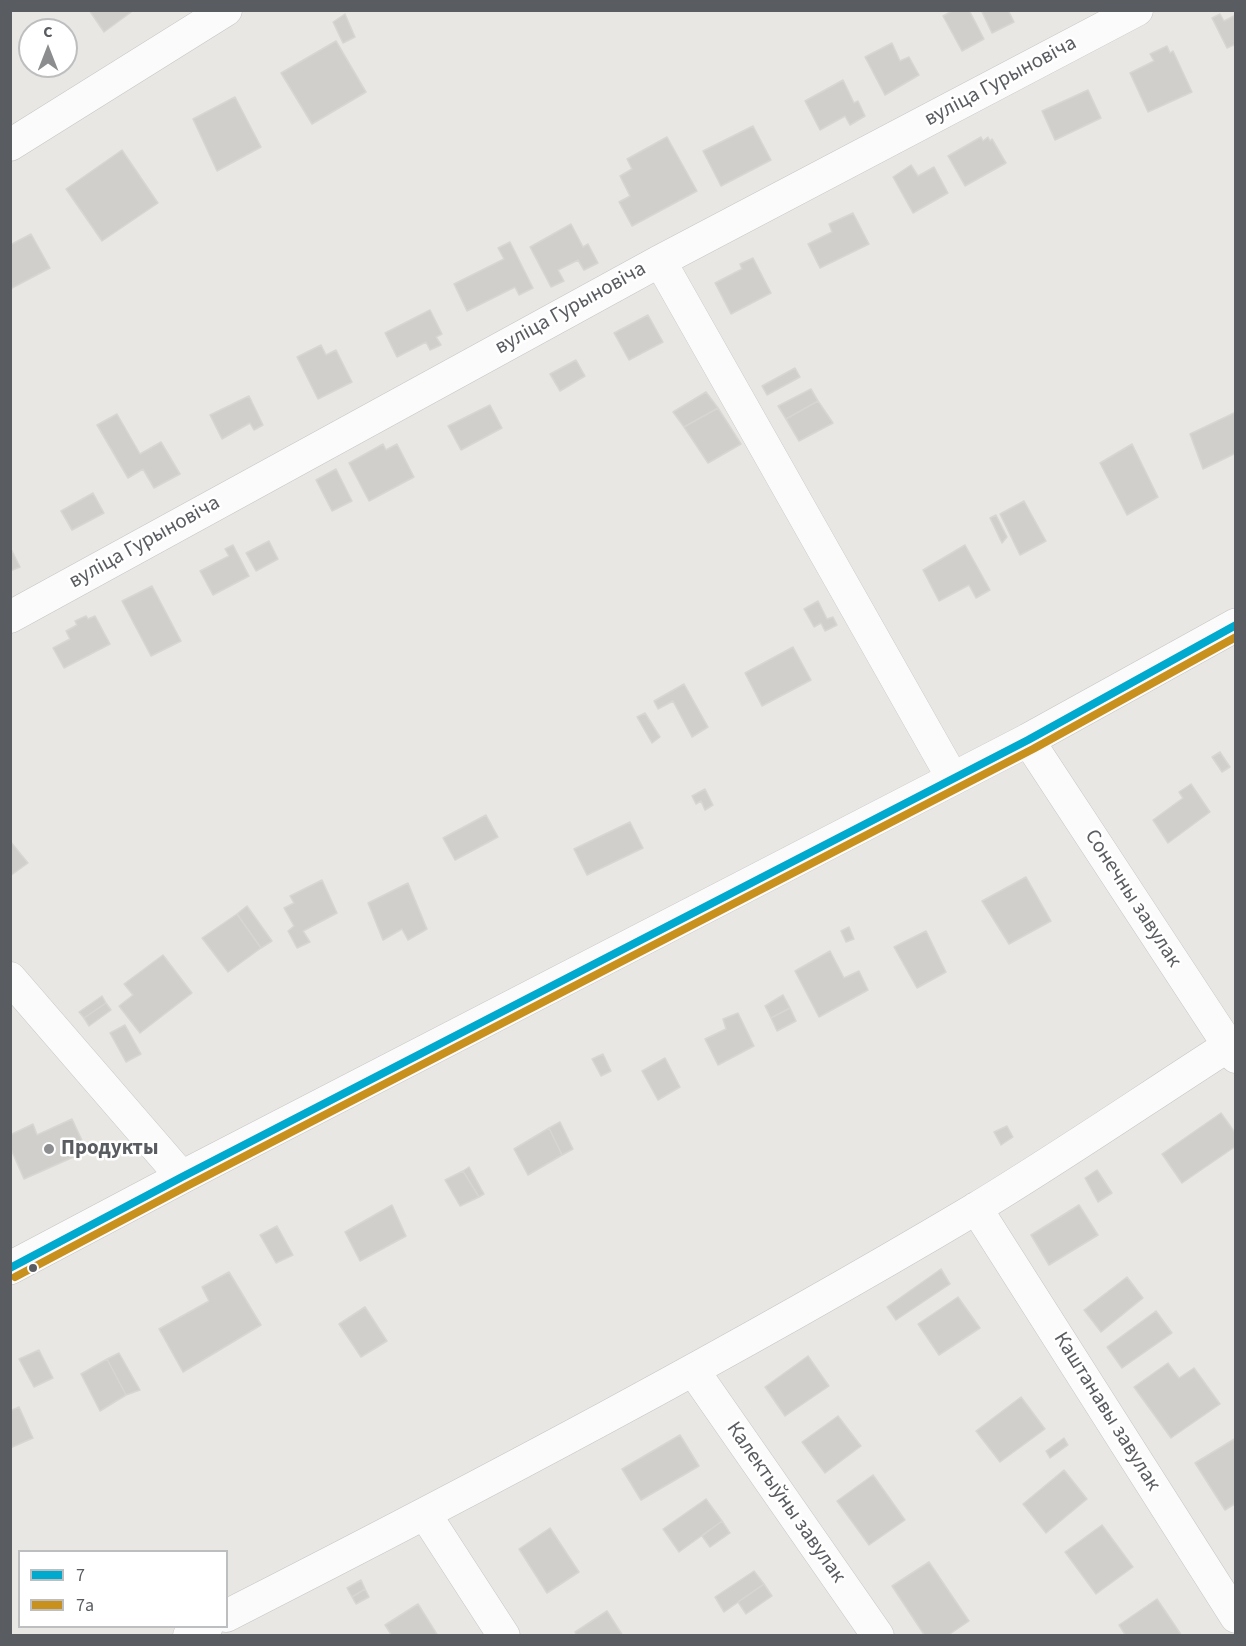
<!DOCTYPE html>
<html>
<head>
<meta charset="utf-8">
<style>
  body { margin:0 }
  #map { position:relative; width:1246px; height:1646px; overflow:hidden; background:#e9e7e3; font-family:"Source Sans 3",sans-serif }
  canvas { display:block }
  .frame { position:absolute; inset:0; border:12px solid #595c60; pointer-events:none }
  .legend { position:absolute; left:18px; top:1550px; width:210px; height:78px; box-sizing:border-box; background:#fff; border:2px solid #bdbebf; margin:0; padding:8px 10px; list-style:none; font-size:18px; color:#595c60 }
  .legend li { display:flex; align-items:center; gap:12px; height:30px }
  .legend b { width:30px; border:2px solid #bdbebf }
  .north { position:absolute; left:18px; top:18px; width:60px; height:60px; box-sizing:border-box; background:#fff; border:2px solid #bdbebf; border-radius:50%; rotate:0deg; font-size:16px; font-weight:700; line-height:24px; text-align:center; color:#595c60 }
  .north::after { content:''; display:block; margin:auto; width:21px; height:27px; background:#8b8d8e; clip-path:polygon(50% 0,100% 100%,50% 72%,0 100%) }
</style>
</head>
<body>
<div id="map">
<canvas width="1246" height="1646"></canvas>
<div class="frame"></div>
<ul class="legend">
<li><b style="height:8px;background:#00a9ce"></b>7</li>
<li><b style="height:8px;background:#c8901d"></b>7а</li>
</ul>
<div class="north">С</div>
</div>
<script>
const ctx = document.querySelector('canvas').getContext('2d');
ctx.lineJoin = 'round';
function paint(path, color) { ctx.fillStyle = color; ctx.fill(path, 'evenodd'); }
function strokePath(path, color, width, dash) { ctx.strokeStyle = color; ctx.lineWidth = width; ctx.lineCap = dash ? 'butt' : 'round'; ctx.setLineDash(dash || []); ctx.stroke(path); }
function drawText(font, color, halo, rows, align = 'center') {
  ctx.font = font + ' "Source Sans 3",sans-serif'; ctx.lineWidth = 5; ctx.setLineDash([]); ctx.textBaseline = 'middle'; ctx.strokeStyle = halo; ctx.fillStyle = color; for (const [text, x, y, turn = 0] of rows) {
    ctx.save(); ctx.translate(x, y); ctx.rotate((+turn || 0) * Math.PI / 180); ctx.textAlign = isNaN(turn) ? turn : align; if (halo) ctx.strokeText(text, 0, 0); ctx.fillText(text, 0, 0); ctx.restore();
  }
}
const building = new Path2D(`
  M89 10H134L104 32Z
  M954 10H969L984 39 962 51 943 16Z
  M981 10H1008L1014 22 992 33Z
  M345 14 355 37 343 43 333 22Z
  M1220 14 1224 21 1236 15V44L1227 48 1212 18Z
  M336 41 366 92 312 124 281 73Z
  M892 43 900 61 909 57 919 75 885 95 865 57Z
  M1167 46 1170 53 1173 51 1192 92 1148 112 1130 73 1154 61 1150 54Z
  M843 80 854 103 858 101 865 116 850 125 845 116 820 130 805 101Z
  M1088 90 1101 118 1055 140 1042 111Z
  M235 97 261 147 217 171 193 119Z
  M753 126 771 160 721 186 703 151Z
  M667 137 697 191 632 226 619 202 630 196 620 176 632 169 627 159Z
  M981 137 983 141 988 137 990 141 992 139 1006 163 965 186 948 156Z
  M122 150 158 203 102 241 66 189Z
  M911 165 918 176 934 167 948 193 913 213 893 177Z
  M853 213 869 244 820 268 808 244 832 232 829 224Z
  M571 224 583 247 588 244 598 263 584 270 578 260 558 270 564 281 551 287 530 247Z
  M31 234 50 268 10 289V245Z
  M510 242 533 288 519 295 515 287 467 311 454 284 504 259 498 248Z
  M753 258 771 293 731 314 715 283 742 269 740 264Z
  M430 310 442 334 436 337 441 345 430 350 426 342 397 357 385 333Z
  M648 315 663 342 629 360 614 333Z
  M321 345 326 355 336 350 352 382 318 399 297 357Z
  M576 360 585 376 560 391 550 374Z
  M795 368 800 377 767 395 762 386Z
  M811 389 818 401 786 419 778 406Z
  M706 392 718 408 684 427 673 412Z
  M249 396 263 425 254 430 250 423 222 439 210 415Z
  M818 401 833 423 799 441 786 419Z
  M490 405 502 428 461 450 448 426Z
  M718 408 741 444 708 463 684 427Z
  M1234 413 1236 417V453L1203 469 1190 434Z
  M117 414 140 454 161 442 180 474 154 488 143 469 128 478 97 425Z
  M383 444 386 450 397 444 414 477 369 501 349 463Z
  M1132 444 1158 497 1127 515 1100 463Z
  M336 469 352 501 332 511 316 480Z
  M93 493 104 513 72 530 61 511Z
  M1024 501 1046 541 1020 555 1000 514Z
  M996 515 1007 537 1002 543 990 518Z
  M269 541 278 559 256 571 246 553Z
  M233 545 249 576 213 595 200 571 229 556 225 549Z
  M965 545 990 590 976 598 969 585 939 601 923 570Z
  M10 547 20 567 10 571Z
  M152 586 181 641 151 656 122 601Z
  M818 601 827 619 833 617 837 625 825 631 821 623 814 627 804 609Z
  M86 616 88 619 95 616 110 644 64 668 53 648 70 639 66 631 77 625 75 621Z
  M793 647 811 680 762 706 745 673Z
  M684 684 708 727 692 737 673 701 658 709 654 701Z
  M645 713 660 737 652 743 637 717Z
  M1220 752 1230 767 1222 772 1212 757Z
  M1191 784 1210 812 1168 843 1153 820 1183 798 1179 792Z
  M705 789 713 805 705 810 701 801 696 804 692 796Z
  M486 815 498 837 455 860 443 838Z
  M630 822 643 848 587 875 574 849Z
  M10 841 28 863 10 876Z
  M1026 877 1051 921 1009 944 982 901Z
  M322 880 337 913 303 931 310 942 297 948 288 931 294 926 284 908 294 903 290 896Z
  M408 883 427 929 408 940 402 929 383 940 368 903Z
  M247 906 272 941 261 948 237 914Z
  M237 914 261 948 228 972 202 938Z
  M849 927 854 939 846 942 841 931Z
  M926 931 946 972 917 988 894 947Z
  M830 951 844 978 859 971 868 990 819 1017 795 971Z
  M163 955 192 993 140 1033 119 1006 133 995 124 984Z
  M783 995 790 1008 771 1018 765 1006Z
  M102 996 106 1003 84 1018 79 1012Z
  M106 1003 111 1010 89 1026 84 1018Z
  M790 1008 796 1021 777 1031 771 1018Z
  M738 1013 754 1046 718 1065 705 1039 726 1029 723 1019Z
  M125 1025 141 1054 126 1062 110 1033Z
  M603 1054 611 1071 601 1076 592 1059Z
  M665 1058 680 1087 658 1100 642 1071Z
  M1221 1113 1236 1134V1146L1182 1183 1162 1154Z
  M72 1119 87 1151 24 1179 10 1147V1135L33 1124 37 1135Z
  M560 1122 573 1149 562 1155 549 1128Z
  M1007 1126 1013 1137 1001 1145 994 1132Z
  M549 1128 562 1155 528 1175 514 1149Z
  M469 1167 484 1194 479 1197 463 1171Z
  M1097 1170 1112 1193 1098 1202 1085 1178Z
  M463 1171 479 1197 460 1206 445 1180Z
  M392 1205 406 1236 360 1261 345 1232Z
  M1079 1205 1098 1235 1049 1265 1031 1235Z
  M277 1226 293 1255 276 1263 260 1235Z
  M941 1269 950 1284 896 1320 887 1307Z
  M229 1272 261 1325 183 1372 159 1329 209 1301 202 1287Z
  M1127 1277 1143 1298 1101 1332 1084 1310Z
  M958 1297 980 1328 939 1355 918 1324Z
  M365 1307 387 1341 361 1357 339 1324Z
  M1156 1311 1172 1333 1122 1368 1107 1347Z
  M39 1350 53 1378 34 1387 19 1359Z
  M119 1353 140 1390 126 1395 107 1359Z
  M808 1356 829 1386 785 1416 765 1387Z
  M107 1359 126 1395 100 1411 81 1374Z
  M1168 1363 1179 1378 1194 1368 1220 1404 1171 1438 1134 1387Z
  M1021 1397 1045 1429 1000 1462 976 1431Z
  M19 1407 33 1438 10 1448V1411Z
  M838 1416 861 1446 825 1473 802 1442Z
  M680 1435 699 1466 641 1500 622 1469Z
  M1064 1438 1068 1445 1050 1458 1046 1451Z
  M1236 1438V1503L1225 1510 1195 1463Z
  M1064 1470 1087 1499 1046 1533 1023 1504Z
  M873 1475 905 1520 869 1545 837 1501Z
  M706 1499 722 1521 679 1552 663 1529Z
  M722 1521 730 1533 710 1547 702 1536Z
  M1102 1525 1133 1567 1096 1594 1065 1552Z
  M550 1528 579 1572 547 1593 519 1549Z
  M929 1562 969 1621 947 1636H925L892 1586Z
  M754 1571 764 1584 724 1612 715 1597Z
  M361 1580 365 1589 352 1597 347 1588Z
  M764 1584 772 1596 746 1614 738 1602Z
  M365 1589 369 1597 356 1604 352 1597Z
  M1157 1599 1182 1636H1126L1119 1625Z
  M418 1604 438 1636H392L385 1625Z
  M607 1611 623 1636H577L575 1632Z`);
paint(building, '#d0cfcc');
strokePath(building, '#d7d6d2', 1.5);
const street = new Path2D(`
  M10 145 226 10
  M660 261 953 779
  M10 617 660 261 1137 10
  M1028 740 1236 1057
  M10 978 182 1177
  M976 1208 1236 1617
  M693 1370 878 1636
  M425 1514 504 1636
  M226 1616C479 1487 731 1354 975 1209 1061 1157 1144 1100 1228 1046
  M189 1636 207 1626`);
const secondary = new Path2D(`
  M10 1268 182 1177 1028 740 1236 625`);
strokePath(street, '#c5c5c5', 33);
strokePath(secondary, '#c5c5c5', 34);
strokePath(street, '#fcfbfb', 32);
strokePath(secondary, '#fcfbfb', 33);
strokePath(new Path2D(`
  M10 1268 182 1177 1028 740 1236 625`), '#00a9ce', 8);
strokePath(new Path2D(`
  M15 1277 187 1186 1033 749 1236 637`), '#c8901d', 8);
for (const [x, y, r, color] of [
  [49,1149,6,"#8b8d8e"],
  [33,1268,5,"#595c60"]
]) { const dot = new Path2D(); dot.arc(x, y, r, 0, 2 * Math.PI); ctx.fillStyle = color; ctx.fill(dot); strokePath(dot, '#fff', 2); }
drawText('21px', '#595c60', '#fff', [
  ["вуліца Гурыновіча",1001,82,-28],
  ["вуліца Гурыновіча",571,309,-29],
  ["вуліца Гурыновіча",145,543,-29],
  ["Сонечны завулак",1132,899,57],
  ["Каштанавы завулак",1106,1412,58],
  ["Калектыўны завулак",785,1503,55]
]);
drawText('bold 21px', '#595c60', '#fff', [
  ["Продукты",61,1149]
], 'left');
</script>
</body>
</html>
